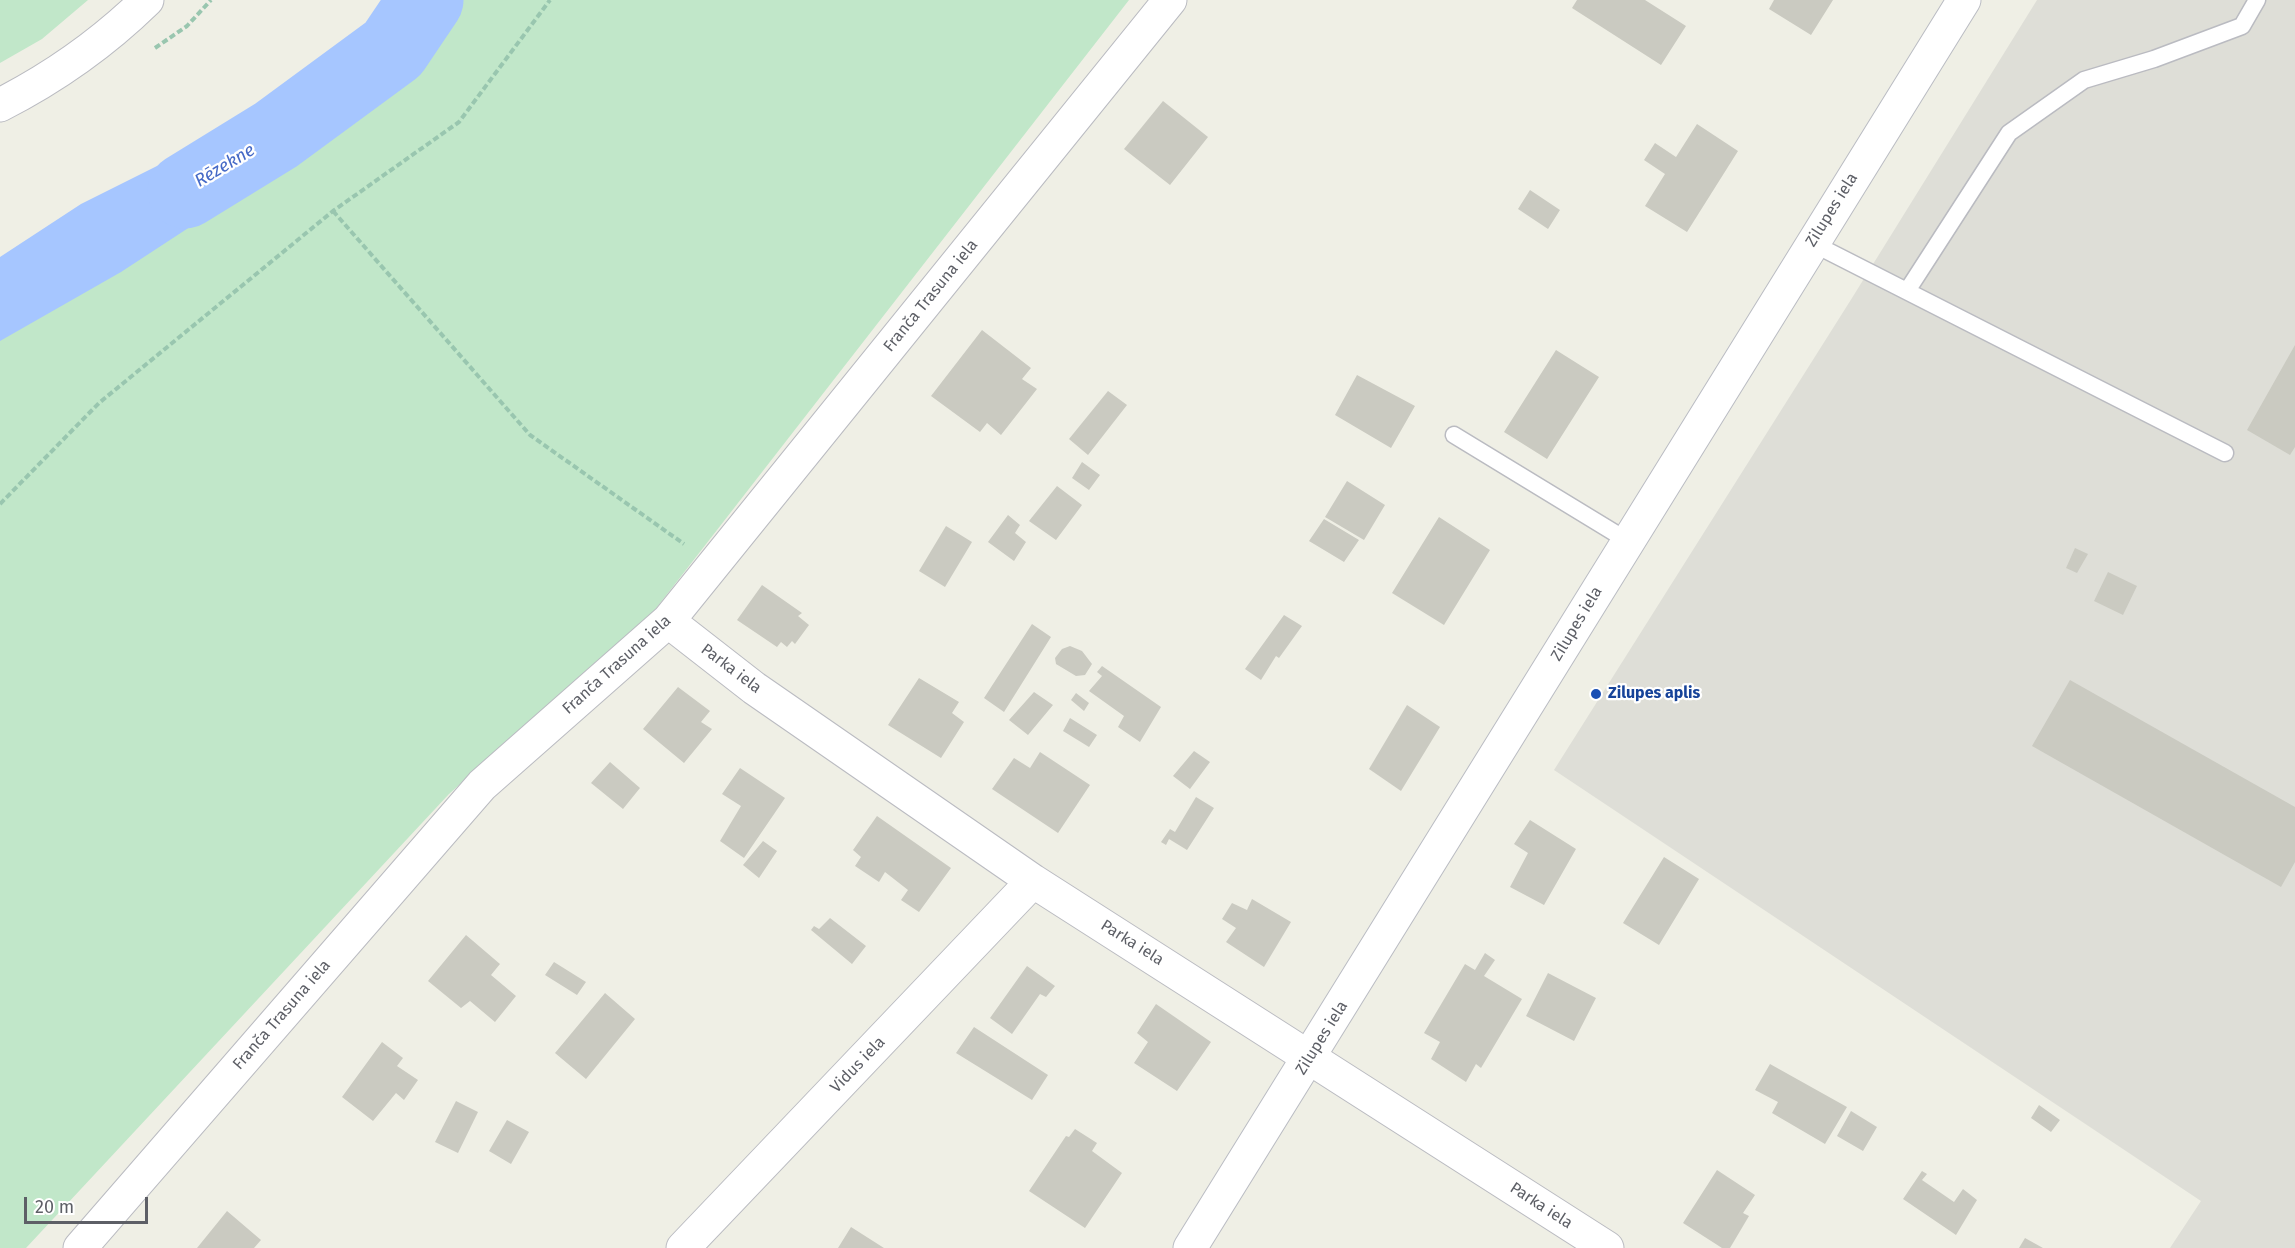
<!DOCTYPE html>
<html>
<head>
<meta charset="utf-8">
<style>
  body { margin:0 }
  #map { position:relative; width:2295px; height:1248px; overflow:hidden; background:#efefe5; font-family:"Fira Sans",sans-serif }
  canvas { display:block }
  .scale { position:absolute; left:24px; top:1197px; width:124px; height:27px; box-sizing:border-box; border:3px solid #5d5f66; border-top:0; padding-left:8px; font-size:18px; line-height:21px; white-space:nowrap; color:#5d5f66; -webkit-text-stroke:4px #fff; paint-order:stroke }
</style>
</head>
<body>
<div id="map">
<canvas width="2295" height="1248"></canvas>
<div class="scale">20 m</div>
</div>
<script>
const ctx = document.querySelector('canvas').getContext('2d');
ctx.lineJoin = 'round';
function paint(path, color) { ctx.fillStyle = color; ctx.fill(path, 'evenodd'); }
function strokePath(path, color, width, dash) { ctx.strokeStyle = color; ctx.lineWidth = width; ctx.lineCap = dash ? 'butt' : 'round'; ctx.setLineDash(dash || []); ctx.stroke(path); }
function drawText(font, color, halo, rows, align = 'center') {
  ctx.font = font + ' "Fira Sans",sans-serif'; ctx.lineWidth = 4.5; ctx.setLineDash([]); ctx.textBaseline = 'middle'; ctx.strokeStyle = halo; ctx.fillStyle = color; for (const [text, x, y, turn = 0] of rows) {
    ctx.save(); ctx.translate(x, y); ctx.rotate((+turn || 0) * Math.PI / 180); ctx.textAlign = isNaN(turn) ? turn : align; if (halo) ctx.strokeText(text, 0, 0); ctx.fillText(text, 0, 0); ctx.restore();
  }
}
paint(new Path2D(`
  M2037 0H2295V1248H2170L2201 1201 1554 770 1852 298Z`), '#deded7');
paint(new Path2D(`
  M0 0H88L42 39 0 63Z
  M423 0H1129L654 611 449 794 26 1248H0V288L411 22Z`), '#c1e7c9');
paint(new Path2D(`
  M273 100 274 172 121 272 0 341V257L81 204 177 156Z`), '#a6c6ff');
strokePath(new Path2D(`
  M185 191 276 135 393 49 426 0`), '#a6c6ff', 75);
paint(new Path2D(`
  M1577 0H1645L1686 26 1661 65 1572 8Z
  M1774 0H1833L1811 35 1769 9Z
  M1163 101 1208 137 1170 185 1124 149Z
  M1697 124 1738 151 1687 232 1645 206 1665 174 1644 160 1655 143 1676 157Z
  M1530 190 1560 210 1548 229 1518 209Z
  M982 330 1031 368 1022 379 1037 389 1001 435 987 423 980 432 931 396Z
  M2295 345V447L2290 455 2247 430Z
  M1556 350 1599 377 1547 459 1504 432Z
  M1357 375 1415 406 1391 448 1335 415Z
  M1108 391 1127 405 1088 455 1069 439Z
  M1082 462 1100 475 1089 490 1072 478Z
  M1347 481 1385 505 1364 540 1325 517Z
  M1057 486 1082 505 1056 540 1029 521Z
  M1008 515 1020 525 1015 533 1026 542 1014 561 988 542Z
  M1439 517 1490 550 1444 625 1392 593Z
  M1324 519 1359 540 1344 562 1309 541Z
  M946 526 972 542 945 587 919 571Z
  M2075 548 2088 554 2077 573 2066 568Z
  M2108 572 2137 586 2123 615 2094 601Z
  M762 585 802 613 798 616 809 625 795 644 792 641 787 647 781 642 777 647 737 620Z
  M1284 615 1302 626 1279 658 1276 656 1261 680 1245 669Z
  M1032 624 1051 637 1004 712 984 698Z
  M1070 646 1082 651 1092 664 1085 675 1076 676 1056 664 1055 658 1062 649Z
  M1102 666 1161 707 1140 742 1118 727 1124 716 1089 691 1102 676 1097 672Z
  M919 678 959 702 952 713 964 722 941 758 888 725Z
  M2070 680 2295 807V862L2281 887 2032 746Z
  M678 687 710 711 701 722 712 729 684 763 643 729Z
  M1034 692 1053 705 1028 735 1009 720Z
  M1076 693 1089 703 1084 711 1071 700Z
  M1407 705 1440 727 1401 791 1369 769Z
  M1070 718 1097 735 1089 747 1063 731Z
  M1194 751 1210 762 1190 789 1173 776Z
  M1040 752 1090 785 1058 833 992 789 1014 758 1030 768Z
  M610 762 640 788 623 809 591 783Z
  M740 768 785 798 744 858 720 841 741 806 722 794Z
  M1196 797 1214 808 1187 850 1169 839 1166 845 1161 842 1170 829 1175 832Z
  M877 816 951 868 919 912 901 900 908 890 885 872 879 882 855 866 861 857 853 850Z
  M1530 820 1576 849 1544 905 1510 887 1528 853 1514 844Z
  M763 841 777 851 759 878 743 865Z
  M1664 857 1699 879 1659 945 1623 923Z
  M1252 899 1291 922 1264 967 1226 942 1236 928 1222 919 1232 903 1247 910Z
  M830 918 866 946 852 964 811 930 814 926 819 929Z
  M466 935 500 964 491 975 516 996 495 1022 470 1001 461 1008 428 981Z
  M1485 953 1495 960 1484 976 1522 999 1481 1068 1476 1064 1466 1082 1431 1059 1440 1042 1424 1033 1465 964 1475 970Z
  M554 962 586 982 577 995 545 975Z
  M1027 966 1055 986 1046 997 1040 994 1012 1034 990 1018Z
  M1548 973 1596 998 1574 1041 1526 1016Z
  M605 993 635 1019 586 1079 555 1053Z
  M1156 1004 1211 1042 1177 1091 1134 1063 1148 1042 1137 1033Z
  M974 1027 1048 1075 1032 1100 956 1053Z
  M382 1042 403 1058 397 1066 418 1080 404 1100 396 1093 373 1121 342 1097Z
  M1770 1064 1847 1107 1825 1144 1772 1113 1778 1102 1755 1090Z
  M456 1101 478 1112 458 1153 435 1142Z
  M2039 1105 2060 1120 2051 1132 2031 1118Z
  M1851 1111 1877 1127 1863 1151 1837 1136Z
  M507 1120 529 1132 511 1164 489 1151Z
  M1075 1129 1097 1143 1092 1151 1122 1173 1085 1228 1029 1191 1066 1136 1069 1137Z
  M1717 1170 1755 1195 1743 1213 1749 1216 1730 1248H1722L1683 1223Z
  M1922 1171 1927 1174 1922 1180 1954 1202 1963 1189 1977 1200 1956 1235 1903 1199Z
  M227 1211 261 1240 254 1248H197Z
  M851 1227 884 1248H838Z
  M2025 1238 2043 1248H2019Z`), '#cacac1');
const lane = new Path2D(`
  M1812 243 2225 453
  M1907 291 2009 133 2084 80 2154 59 2242 26 2257 0
  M1454 435 1628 541`);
const street = new Path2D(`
  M0 105C55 77 103 43 147 0
  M668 621 754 688 1033 881 1607 1248
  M80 1248 482 785 668 621 1170 0
  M683 1248 1033 881`);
const secondary = new Path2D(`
  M1190 1248 1964 0`);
strokePath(lane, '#babbc1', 19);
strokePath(street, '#babbc1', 35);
strokePath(secondary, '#babcc3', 35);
strokePath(new Path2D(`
  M155 48 187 26 211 0
  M333 211 530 435 684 544
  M0 504 99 403 333 211 459 122 550 0`), '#99c6af', 4, [6, 3]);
strokePath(lane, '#fff', 16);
strokePath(street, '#fff', 33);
strokePath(secondary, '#fff', 33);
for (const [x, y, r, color] of [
  [1596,694,6,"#1a4fb4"]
]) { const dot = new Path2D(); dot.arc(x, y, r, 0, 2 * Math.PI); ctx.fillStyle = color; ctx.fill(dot); strokePath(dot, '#fff', 2); }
drawText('16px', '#5d5f66', '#fff', [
  ["Zilupes iela",1832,210,-58],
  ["Franča Trasuna iela",931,296,-51],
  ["Zilupes iela",1577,624,-59],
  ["Franča Trasuna iela",617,665,-42],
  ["Parka iela",731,669,37],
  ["Parka iela",1132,943,32],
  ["Franča Trasuna iela",282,1015,-49],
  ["Zilupes iela",1322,1038,-58],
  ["Vidus iela",858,1065,-46],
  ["Parka iela",1541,1206,33]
]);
drawText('bold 16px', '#164399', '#fff', [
  ["Zilupes aplis",1608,694]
], 'left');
drawText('italic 18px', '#4569c6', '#fff', [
  ["Rēzekne",225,166,-31]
]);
</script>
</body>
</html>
